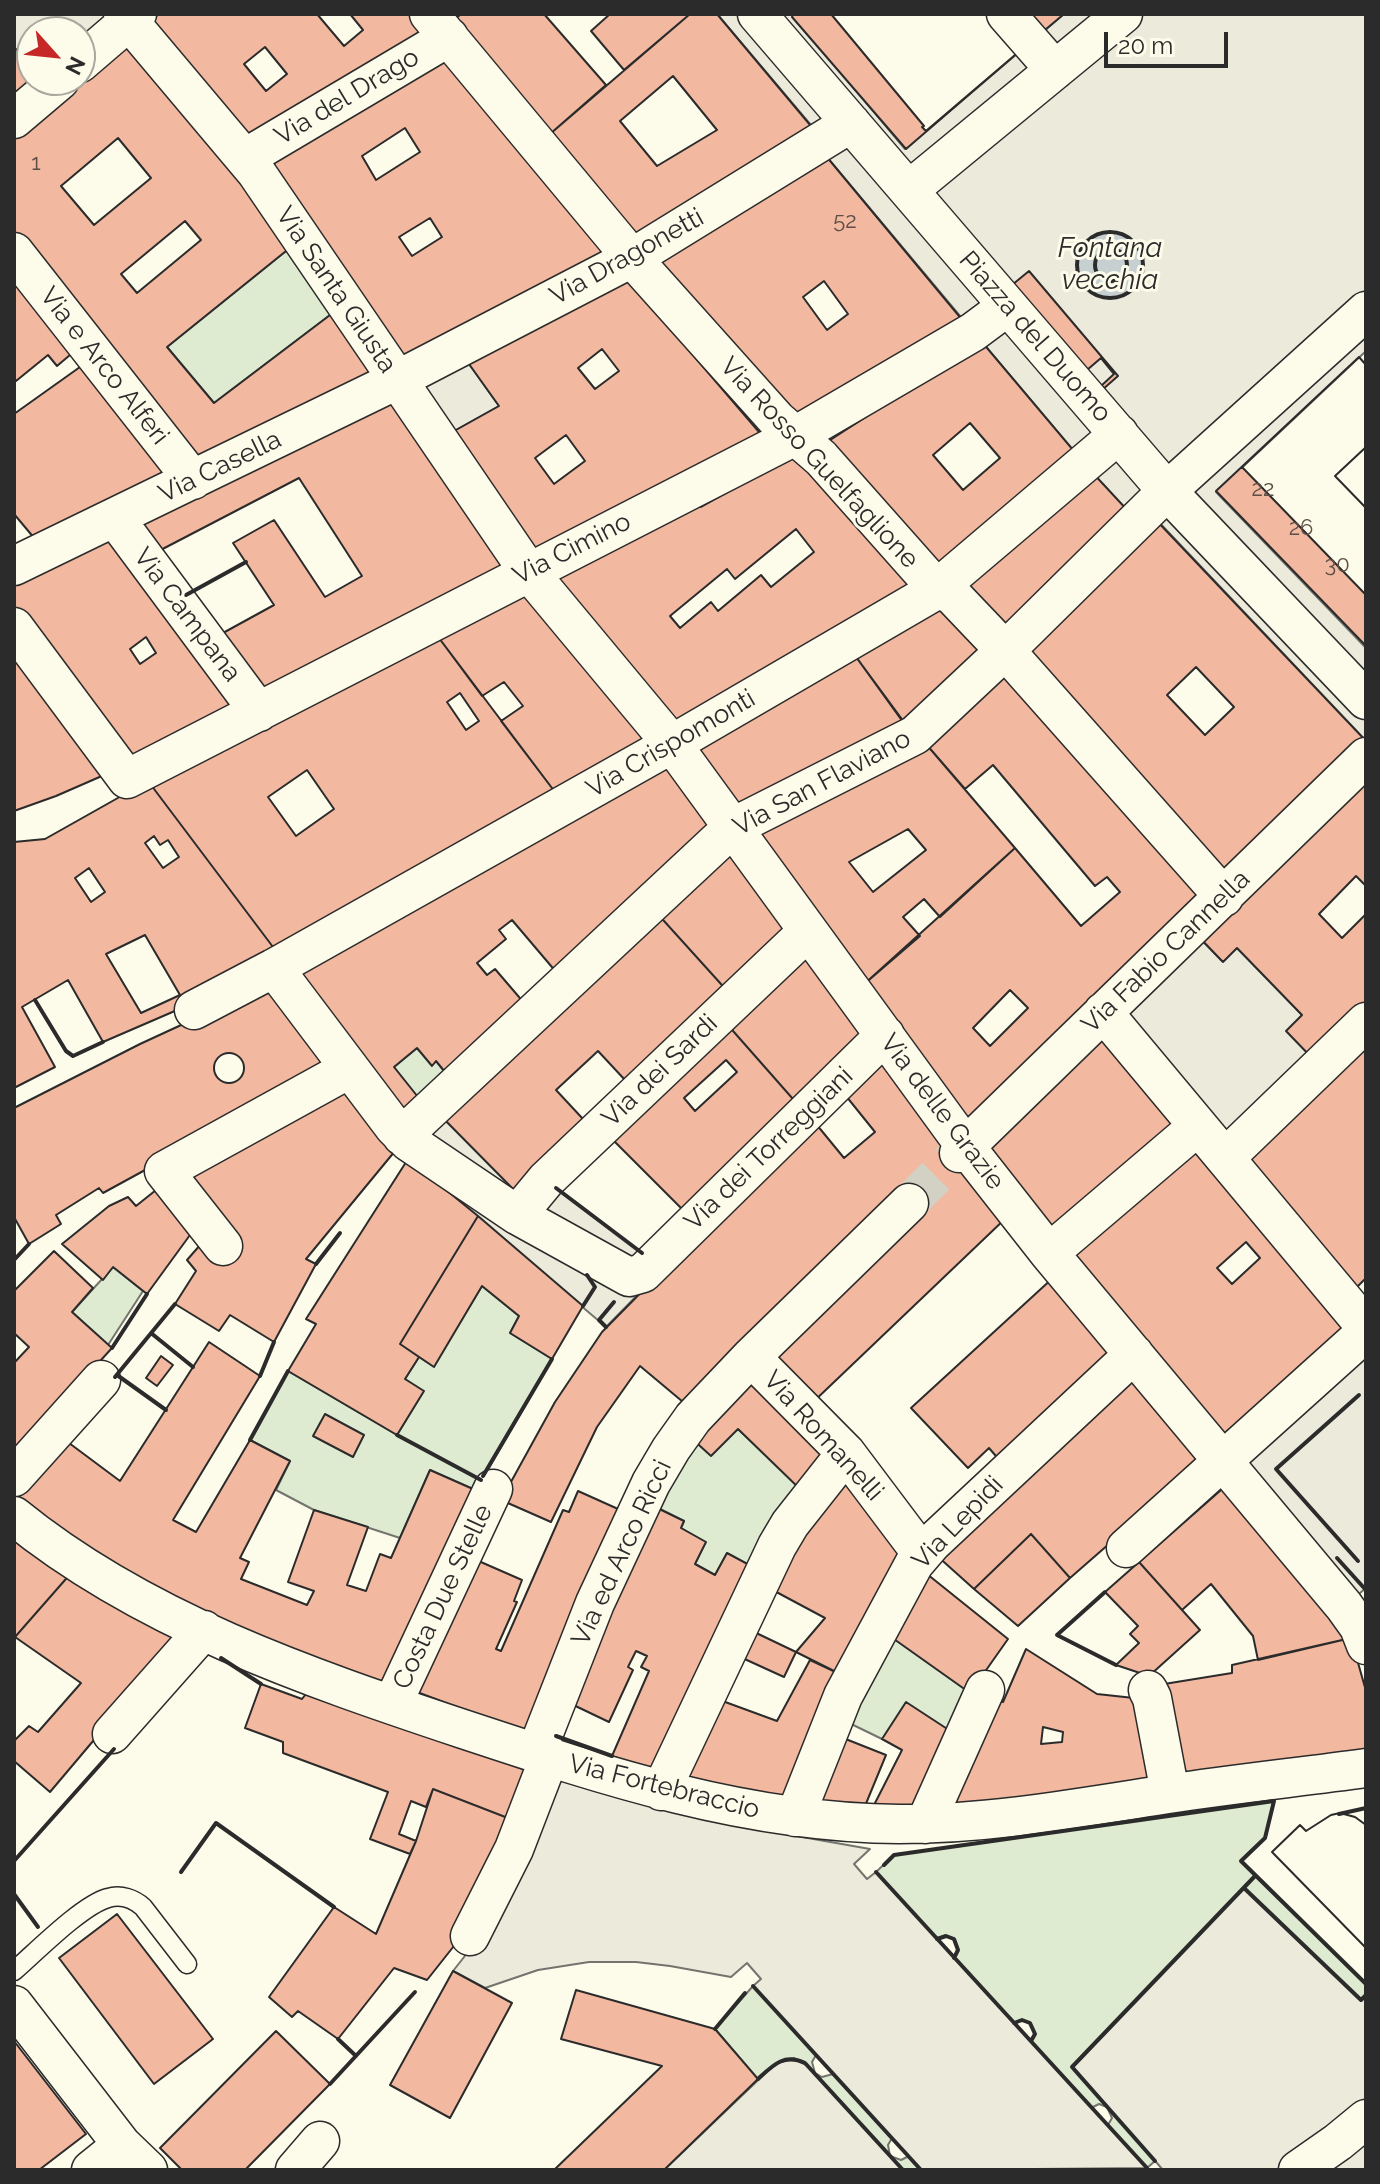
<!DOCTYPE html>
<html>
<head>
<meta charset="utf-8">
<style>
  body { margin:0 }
  #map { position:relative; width:1380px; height:2184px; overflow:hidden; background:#fdfbea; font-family:Raleway,sans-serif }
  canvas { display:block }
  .frame { position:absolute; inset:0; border:16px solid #2b2b2b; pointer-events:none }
  .north { position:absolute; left:16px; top:16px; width:80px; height:80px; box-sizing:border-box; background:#fdfbea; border:2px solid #a9a89e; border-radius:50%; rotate:117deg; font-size:22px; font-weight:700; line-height:32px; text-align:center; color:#2b2b2b }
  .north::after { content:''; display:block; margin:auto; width:28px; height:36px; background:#c62828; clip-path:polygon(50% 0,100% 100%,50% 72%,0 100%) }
  .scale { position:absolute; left:1104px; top:32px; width:124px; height:36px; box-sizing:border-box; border:4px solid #2b2b2b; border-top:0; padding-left:10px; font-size:24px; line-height:28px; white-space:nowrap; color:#2b2b2b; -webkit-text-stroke:6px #fdfbea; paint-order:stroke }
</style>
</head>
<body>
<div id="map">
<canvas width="1380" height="2184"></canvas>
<div class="frame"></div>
<div class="north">N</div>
<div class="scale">20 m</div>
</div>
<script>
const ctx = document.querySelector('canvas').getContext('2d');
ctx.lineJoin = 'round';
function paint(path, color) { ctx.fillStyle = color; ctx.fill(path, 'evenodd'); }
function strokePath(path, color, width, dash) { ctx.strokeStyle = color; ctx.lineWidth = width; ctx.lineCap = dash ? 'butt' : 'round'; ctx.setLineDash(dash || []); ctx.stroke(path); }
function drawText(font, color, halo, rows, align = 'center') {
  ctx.font = font + ' Raleway,sans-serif'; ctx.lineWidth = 6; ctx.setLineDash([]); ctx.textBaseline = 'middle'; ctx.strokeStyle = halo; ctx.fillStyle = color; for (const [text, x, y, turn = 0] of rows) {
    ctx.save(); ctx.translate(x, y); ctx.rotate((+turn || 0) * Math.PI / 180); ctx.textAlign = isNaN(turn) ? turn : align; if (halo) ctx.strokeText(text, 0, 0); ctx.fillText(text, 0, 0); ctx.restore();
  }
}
const green = new Path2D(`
  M291 247 334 312 214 403 167 347Z
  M417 1048 432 1065 436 1061 445 1072 417 1097 394 1067Z
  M113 1267 143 1291 108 1345 72 1312Z
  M482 1286 519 1316 510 1333 552 1359 482 1480V1493L430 1470 400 1538 314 1510 276 1490 290 1461 250 1440 288 1371 397 1435 423 1392 405 1379 419 1357 433 1366Z
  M738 1429 799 1487 750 1566 727 1553 715 1575 695 1564 705 1542 681 1528 684 1521 652 1505 692 1438Z
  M889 1635 967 1690 947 1729 882 1739 845 1721Z
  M1274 1801 1265 1838 1241 1862 1366 1984V1995L1361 2000 1243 1888 1073 2067 1155 2161 1147 2168 1108 2125 1112 2118 1107 2107 1099 2104 1091 2108 1031 2041 1035 2034 1030 2023 1022 2020 1014 2023 954 1958 958 1950 954 1939 946 1936 937 1939 876 1872 894 1855Z
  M753 1986 816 2055 812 2062 815 2073 822 2077 833 2074 892 2138 888 2145 890 2156 901 2160 909 2156 921 2170H664L758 2080 715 2029Z`);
paint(green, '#deebd1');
strokePath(green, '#74746e', 2);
const parking = new Path2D(`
  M14 14H141L125 45 61 99 44 80H80V32H32V67L14 47Z
  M717 14H792L905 149 1064 14H1366V351L1216 492 1366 648V741L1156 519 1144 530 1084 464 826 156 832 150Z
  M469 364 499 406 447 435 417 390Z
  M1184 922 1222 961 1237 948 1302 1015 1314 1060 1242 1152 1103 1031Z
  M437 1112 518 1193 553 1185 646 1256 660 1272 606 1327 408 1159Z
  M1366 1314V1588L1335 1614 1221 1445Z
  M552 1778 706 1820 870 1849 854 1864 867 1879 876 1872 1147 2168 921 2170 753 1986 761 1979 747 1963 731 1977 670 1966 636 1962H589L538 1970 485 1988 453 1971 476 1942Z
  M1244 1888 1361 2000 1366 1995V2170H1163L1073 2067Z
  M794 2058 809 2067 903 2170H664L775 2064Z`);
paint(parking, '#eceadb');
strokePath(parking, '#74746e', 2);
const water = new Path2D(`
  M1077 265a33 33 0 1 1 66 0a33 33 0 1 1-66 0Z`);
paint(water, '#c7d0d0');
strokePath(water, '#74746e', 2);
const building = new Path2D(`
  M159 14H317L344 46 363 30 350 14H412L432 36 254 143 149 22ZM265 47 287 74 266 91 244 64Z
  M461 14H544L606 85 550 134 453 21Z
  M610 14H690L624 70 591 31Z
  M690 14H717L816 132 637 240 550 134ZM673 76 717 130 657 166 620 121Z
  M793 14H992L1022 49 906 149 792 17Z
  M831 14H992L1022 49 926 131 922 127 924 126Z
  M1021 14H1064L1039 35Z
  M125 45 257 194 291 247 167 347 214 403 334 312 375 375 196 462 14 233V138ZM118 138 151 178 94 225 61 186ZM185 221 201 240 137 293 121 274Z
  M14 47 32 67V80L14 102Z
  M442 51 617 253 406 363 260 159ZM405 128 420 152 376 180 362 156ZM430 218 442 237 412 256 399 237Z
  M826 156 964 322 795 417 652 261ZM824 281 848 314 827 330 803 297Z
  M1029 271 1118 376 1102 390 1012 285Z
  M20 278 77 349 57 366 48 355 16 381 14 378V283Z
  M628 279 765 439 530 558 447 435 499 406 469 364ZM602 349 619 371 595 389 578 368ZM566 435 585 461 554 484 535 458Z
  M982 342 1079 457 939 579 824 444ZM970 423 1000 458 963 490 933 455Z
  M1359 357 1366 365V447L1335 476 1366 508V646L1216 491Z
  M1359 357 1366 365V447L1335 476 1366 508V595L1242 467Z
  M1101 358 1114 374 1101 386 1087 370Z
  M87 362 173 473 35 539 14 514V414Z
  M389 394 515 568 258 700 212 639 274 605 233 543 274 520 325 597 362 576 299 478 153 554 130 520Z
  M801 451 922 588 673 733 541 574 693 500 701 507ZM796 529 814 552 771 587 761 575 718 611 711 602 680 628 670 616 727 569 735 579Z
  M1091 471 1129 512 1006 636 958 585Z
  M1155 519 1366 741 1225 881 1021 652ZM1196 667 1234 707 1205 735 1167 695Z
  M105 533 233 709 128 766 14 609V582ZM146 637 156 653 140 664 130 649Z
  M529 585 658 742 558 796 501 721 523 706 504 682 482 696 436 634Z
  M938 599 988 646 904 722 851 650Z
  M436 634 558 796 279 955 148 781ZM460 693 479 721 466 730 447 702ZM307 770 334 809 296 836 268 797Z
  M14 643 111 772 56 796 14 811Z
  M851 650 908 729 734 812 684 744Z
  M1008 666 1210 897 967 1136 862 986 1015 848 1081 926 1120 892 1107 877 1095 886 993 765 965 789 926 744ZM1010 990 1028 1008 990 1046 973 1028Z
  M926 744 1015 848 940 917 924 899 903 917 920 936 862 986 756 835ZM908 829 926 850 873 892 849 862Z
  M670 755 720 822 557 973 512 920 499 930 506 939 477 963 487 975 495 969 525 1004 445 1072 436 1061 432 1066 417 1048 394 1067 422 1102 402 1121 289 969Z
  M1366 768V886L1356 876 1319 914 1342 938 1366 914V1009L1314 1060 1286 1031 1302 1015 1237 948 1223 962 1197 935Z
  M148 781 279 955 191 1004 103 1042 68 980 22 1007 55 1067 14 1088V842L45 839ZM154 836 160 845 168 840 179 857 163 868 145 843ZM89 868 105 892 91 902 75 878ZM145 935 180 995 141 1013 106 954Z
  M717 854 738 856 790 920 730 994 655 911Z
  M655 911 730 994 518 1194 437 1112ZM598 1051 625 1080 583 1119 556 1090Z
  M806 950 874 1036 800 1107 726 1023Z
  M270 984 330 1069 103 1193 99 1188 56 1215 61 1224 29 1244 14 1217V1108L140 1044Z
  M726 1023 800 1107 688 1215 606 1133ZM726 1060 737 1072 695 1111 684 1098Z
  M1103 1031 1184 1124 1052 1242 977 1147Z
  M1366 1037V1278L1353 1291 1242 1152Z
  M884 1053 1007 1217 810 1405 769 1364 689 1407 640 1366 597 1427 551 1522 501 1500 555 1402 602 1332 812 1119 844 1158 875 1132 842 1091Z
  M214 1068a15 15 0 1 1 30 0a15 15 0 1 1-30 0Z
  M341 1084 395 1151 306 1259 316 1264 274 1342 230 1315 219 1331 175 1304 196 1271 187 1260 208 1236 174 1177Z
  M1198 1140 1353 1326 1221 1445 1063 1255ZM1246 1242 1260 1258 1232 1284 1217 1268Z
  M408 1159 478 1216 400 1344 419 1357 405 1379 424 1391 397 1435 288 1371 316 1324 306 1319Z
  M166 1182 198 1224 147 1294 113 1267 103 1280 62 1244 109 1206 128 1197 136 1206Z
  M478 1216 583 1306 552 1359 510 1333 519 1316 482 1286 434 1367 400 1344Z
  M54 1251 93 1288 72 1312 112 1348 14 1455V1363L29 1347 14 1333V1291Z
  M1055 1276 1123 1352 1001 1462 989 1448 968 1468 911 1408Z
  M209 1342 260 1376 173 1520 196 1532 250 1440 290 1461 240 1558 249 1562 241 1579 307 1605 314 1591 288 1582 314 1510 368 1527 347 1585 366 1591 380 1554 391 1558 430 1470 482 1493 388 1692 176 1608 14 1505V1494L65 1440 120 1481Z
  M161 1356 173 1365 157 1386 146 1378Z
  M1136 1366 1212 1454 1070 1578 1031 1534 974 1589 935 1554Z
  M752 1368 834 1452 803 1492 738 1429 711 1456 689 1436Z
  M325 1414 364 1435 353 1457 313 1436Z
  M841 1473 909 1559 844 1676 796 1652 825 1618 767 1587Z
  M1229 1483 1351 1638 1258 1660 1253 1636 1211 1584 1182 1610 1139 1562Z
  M578 1491 627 1513 530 1731 470 1712 409 1689 474 1559 522 1580 514 1601 517 1602 496 1649 501 1651 563 1510 569 1512Z
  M647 1503 684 1521 681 1528 706 1542 695 1564 715 1575 727 1553 755 1568 659 1774 612 1756 649 1671 641 1667 647 1656 636 1651 628 1667 633 1670 609 1722 565 1701Z
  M14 1530 72 1572 15 1637 14 1636Z
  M1031 1534 1070 1578 1018 1626 974 1589Z
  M1139 1562 1200 1630 1149 1676 1116 1665 1139 1643 1130 1634 1138 1626 1105 1592Z
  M922 1570 1008 1639 970 1693 884 1632Z
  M72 1572 186 1631 50 1792 14 1761V1741L29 1726 38 1732 81 1683 15 1637Z
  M750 1630 796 1652 784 1677 738 1656Z
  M1351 1638 1366 1691V1751L1175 1779 1158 1685 1232 1673V1665Z
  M1026 1649 1097 1694 1143 1699 1162 1780 943 1811 991 1697 1003 1702ZM1043 1727 1063 1732 1062 1742 1041 1744Z
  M810 1660 844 1676 792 1801 680 1782 717 1699 777 1721Z
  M261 1684 302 1699 309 1690 531 1772 513 1820 433 1789 426 1807 411 1801 399 1834 416 1841 410 1854 370 1839 388 1792 283 1753V1742L245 1728Z
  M906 1702 955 1734 923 1809 873 1807 902 1750 882 1739Z
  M833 1734 886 1755 865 1806 809 1801Z
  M433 1789 513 1820 465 1932 427 1980 394 1968 338 2039 298 2011 292 2017 269 1997 334 1907 376 1934 416 1841Z
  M1340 1813 1355 1817 1366 1825V1948L1272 1852 1300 1825 1306 1831 1331 1815Z
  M1340 1813 1355 1817 1366 1825V1948L1272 1852 1300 1825 1306 1831 1331 1815Z
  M117 1914 213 2039 154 2084 59 1958Z
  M453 1971 512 2003 450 2118 390 2085Z
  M576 1990 715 2029 758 2079 664 2170H554L662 2066 561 2039Z
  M276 2031 330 2084 245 2170H182L160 2148Z
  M14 2041 86 2134 39 2170H14Z`);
paint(building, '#f2b8a0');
strokePath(building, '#2b2b2b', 2);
strokePath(new Path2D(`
  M909 1203 959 1153`), '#d3d1c4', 38, [38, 19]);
const lane = new Path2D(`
  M14 1971C36 1952 82 1905 108 1898 121 1894 134 1899 143 1907L187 1964`);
const street = new Path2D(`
  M123 14 256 172 528 571 672 744 965 1146 1049 1253 1344 1606 1359 1627 1366 1645
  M429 14 632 258 777 420 821 458 931 582 953 596 1013 659 1224 897
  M757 14 1167 491 1366 700
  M1006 14 1055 70
  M80 63 137 14
  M14 119 60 80
  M245 158 449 37
  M909 190 1123 14
  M14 252 193 480
  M115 518 259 712
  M14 566 397 380 632 258 851 123
  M14 627 127 779 795 436 973 332 1008 306
  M274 968 394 1127 409 1142 517 1215 629 1277 643 1273 885 1035
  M194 1010 274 968 672 744 933 592 1119 434
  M1103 1012 1366 1327
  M402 1136 733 827 915 735 1013 643 1167 491 1366 311
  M959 1153 1366 757
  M1225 1158 1366 1022
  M517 1215 546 1180 808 931
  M223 1246 164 1171 349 1069
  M1049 1253 1198 1126
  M751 1357 846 1453 922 1554
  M14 1477 101 1380
  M14 1516C143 1621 307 1677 463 1729 605 1776 747 1823 899 1824 990 1824 1078 1808 1168 1794 1234 1784 1300 1777 1366 1768
  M1126 1548 1366 1332
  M1148 1690 1152 1698 1170 1793
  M392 1705 493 1489
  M112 1734 204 1630
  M536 1753 595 1603 651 1483 671 1449 693 1418 751 1357 909 1203
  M661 1791 777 1546 790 1524 846 1453
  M795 1817 843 1696 914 1564 932 1543 1134 1354
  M925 1824 985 1690
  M470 1936 514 1849 549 1758
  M14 2005 122 2145 148 2170
  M91 2170 122 2145
  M295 2170 320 2141
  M1298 2170 1338 2142 1366 2119`);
strokePath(lane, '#2b2b2b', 21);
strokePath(street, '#2b2b2b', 41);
strokePath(lane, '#fdfbea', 18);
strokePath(street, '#fdfbea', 38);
strokePath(new Path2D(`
  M1077 265a33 33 0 1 1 66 0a33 33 0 1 1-66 0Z
  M1095 265a16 16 0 1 1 32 0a16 16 0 1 1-32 0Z
  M186 595 246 562
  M35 1000 66 1051 73 1056 103 1042
  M556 1188 642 1253
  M14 1260 29 1244
  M316 1264 340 1233
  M583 1306 595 1287 587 1275
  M606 1327 599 1320 614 1302
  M151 1333 193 1367
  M112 1348 147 1294
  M117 1375 166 1410
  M260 1376 274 1342
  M115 1377 175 1304
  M397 1435 481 1480
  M250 1440 288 1371
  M483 1476 552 1359
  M1337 1558 1365 1589
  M1358 1561 1276 1469 1359 1395
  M1105 1592 1057 1635 1116 1665
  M221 1658 261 1684
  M556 1736 612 1756
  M1339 1814 1366 1808
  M14 1861 114 1749
  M884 1865 894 1855 1274 1801 1265 1838 1241 1861 1366 1984
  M181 1872 216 1823 334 1907
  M876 1872 1147 2168
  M1244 1888 1361 2000 1366 1995
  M14 1894 38 1927
  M937 1939 946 1936 954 1939 958 1950 954 1958
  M753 1986 921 2170
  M1014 2023 1022 2020 1030 2023 1035 2034 1031 2041
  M715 2029 745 1993
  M338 2039 356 2056
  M758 2079C773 2065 784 2053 805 2063L903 2170
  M330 2084 415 1992
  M1155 2161 1072 2067 1255 1876`), '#2b2b2b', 4);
drawText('22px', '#5d4e48', null, [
  ["1",36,163],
  ["52",845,221],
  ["22",1263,489],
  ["26",1301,528],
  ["30",1337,565]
]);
drawText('26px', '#2b2b2b', '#fdfbea', [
  ["Via del Drago",347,97,-31],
  ["Via Dragonetti",627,257,-29],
  ["Via Santa Giusta",336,290,56],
  ["Piazza del Duomo",1035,337,49],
  ["Via e Arco Alferi",104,366,52],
  ["Via Rosso Guelfaglione",819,463,47],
  ["Via Casella",220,467,-26],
  ["Via Cimino",572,549,-27],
  ["Via Campana",187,615,53],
  ["Via Crispomonti",671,744,-30],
  ["Via San Flaviano",822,783,-28],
  ["Via Fabio Cannella",1166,952,-44],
  ["Via dei Sardi",660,1071,-44],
  ["Via delle Grazie",942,1112,53],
  ["Via dei Torreggiani",769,1149,-44],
  ["Via Romanelli",823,1436,48],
  ["Via Lepidi",958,1523,-46],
  ["Via ed Arco Ricci",622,1553,-65],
  ["Costa Due Stelle",443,1597,-65],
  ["Via Fortebraccio",664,1787,14]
]);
drawText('italic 28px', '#2b2b2b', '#fdfbea', [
  ["Fontana",1110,249],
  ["vecchia",1110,281]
]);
</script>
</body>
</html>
